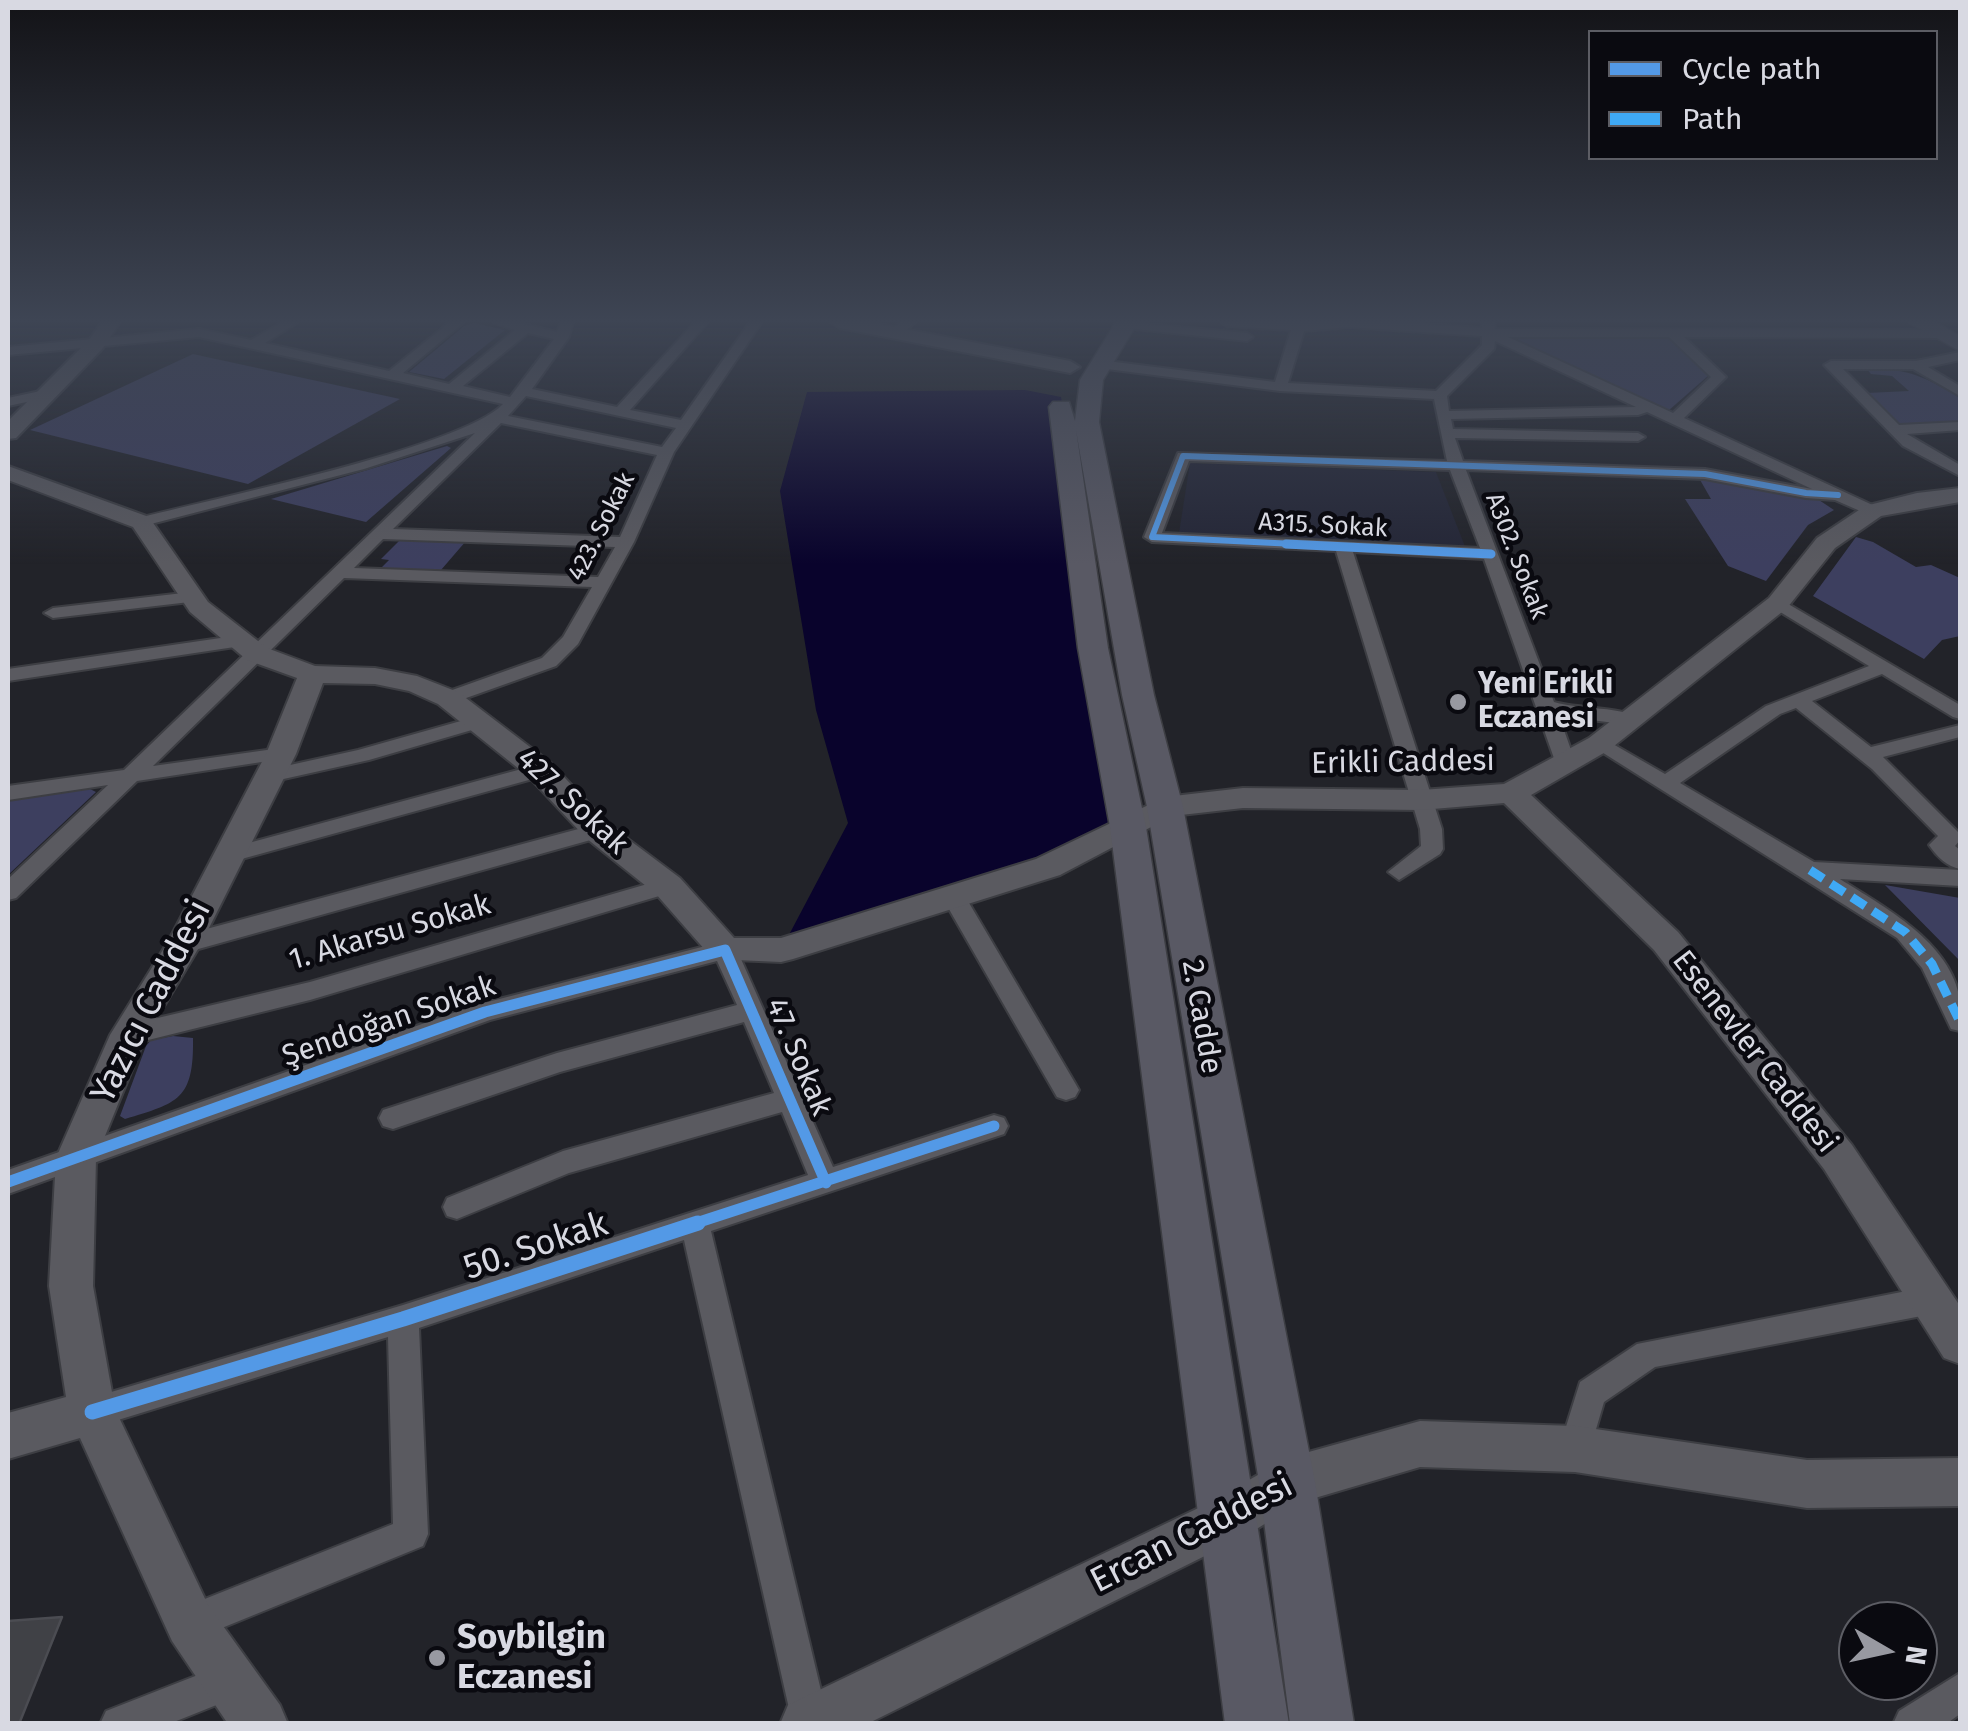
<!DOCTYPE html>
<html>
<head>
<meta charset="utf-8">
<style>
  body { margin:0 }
  #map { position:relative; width:1968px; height:1731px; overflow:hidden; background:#222329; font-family:"Fira Sans",sans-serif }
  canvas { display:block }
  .frame { position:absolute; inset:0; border:10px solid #d8d9e2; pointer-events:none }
  .legend { position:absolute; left:1588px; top:30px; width:350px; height:130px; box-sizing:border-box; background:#0a0a10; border:2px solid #5c5d64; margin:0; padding:12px 18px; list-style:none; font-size:30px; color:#d8d9e2 }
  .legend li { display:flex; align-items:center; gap:20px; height:50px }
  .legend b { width:50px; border:2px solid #5c5d64 }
  .north { position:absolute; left:1838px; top:1601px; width:100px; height:100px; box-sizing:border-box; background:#0a0a10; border:2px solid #5c5d64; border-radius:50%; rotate:99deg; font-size:28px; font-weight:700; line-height:40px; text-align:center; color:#d8d9e2 }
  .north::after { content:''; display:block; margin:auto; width:35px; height:45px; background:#9899a1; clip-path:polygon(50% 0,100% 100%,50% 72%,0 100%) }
</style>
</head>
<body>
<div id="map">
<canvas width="1968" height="1731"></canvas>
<div class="frame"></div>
<ul class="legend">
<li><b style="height:12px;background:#5399e6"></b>Cycle path</li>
<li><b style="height:12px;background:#3fa9f5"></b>Path</li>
</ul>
<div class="north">N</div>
</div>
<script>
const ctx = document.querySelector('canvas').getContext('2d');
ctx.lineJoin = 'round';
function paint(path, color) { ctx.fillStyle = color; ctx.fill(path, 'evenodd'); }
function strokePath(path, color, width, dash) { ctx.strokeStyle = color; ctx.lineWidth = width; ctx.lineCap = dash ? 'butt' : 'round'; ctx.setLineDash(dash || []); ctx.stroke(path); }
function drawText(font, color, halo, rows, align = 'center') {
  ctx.font = font + ' "Fira Sans",sans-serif'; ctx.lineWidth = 9; ctx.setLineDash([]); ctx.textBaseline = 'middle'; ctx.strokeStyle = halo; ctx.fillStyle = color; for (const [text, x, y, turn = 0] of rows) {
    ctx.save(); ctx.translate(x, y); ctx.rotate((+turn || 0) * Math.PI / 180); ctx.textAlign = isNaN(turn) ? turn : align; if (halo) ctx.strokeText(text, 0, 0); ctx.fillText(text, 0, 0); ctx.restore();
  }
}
paint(new Path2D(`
  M1190 463 1436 472 1466 549 1179 533Z`), '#242636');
paint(new Path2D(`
  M474 323 505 330 444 379 409 372 464 326Z
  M1512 337H1667L1709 375 1668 411Z
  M193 354 400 399 248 484 30 430Z
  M1865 367C1907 369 1925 376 1960 398V423L1909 427 1894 424 1866 393 1909 391 1892 376 1871 374Z
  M447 446 451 448 366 522 271 499Z
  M1699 478 1819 500 1834 510 1808 525 1766 581 1728 566 1685 499H1711Z
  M1856 537 1873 542 1916 567 1931 565 1960 578V636L1942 640 1924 659 1813 596Z
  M402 538 466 541 441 570 380 569 389 560 381 559Z
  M88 788 96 792 8 875V801Z
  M1885 885 1960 898V961Z
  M173 1036 193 1038C194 1100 178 1103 125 1119L120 1116 146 1046 151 1040Z`), '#3d3f5f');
paint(new Path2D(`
  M1025 390 1061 397 1128 827 781 950 848 823 816 710 780 491 807 392Z`), '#09032c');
const building = new Path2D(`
  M62 1617 19 1724H8V1621Z`);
paint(building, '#404146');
strokePath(building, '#4b4c52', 2.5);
const minor = new Path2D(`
  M283 322H298L265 343 389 371 450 322H464L403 373 449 384 515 330 493 322H515L557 332 561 322H573L569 337 532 389 617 407 695 322H708L630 410 681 420 750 322H762L674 452 634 542 578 644 556 666 455 702 448 704 438 698 441 694 542 658 563 637 592 587 344 578 153 766 281 748 288 750 291 754 288 758 137 781 16 898 8 900V879L108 785 8 800V786L124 770 475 433 364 469 147 525H135V519C206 500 462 448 503 404L199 337 8 355V347L199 329 251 340ZM528 333 554 339 510 397 463 386ZM526 396 676 428 662 447 508 416ZM501 423 657 455 620 537 393 529ZM383 539 615 547 598 577 354 568Z
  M901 322H915L900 336H890V330Z
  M1121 322 1247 333 1253 337 1247 341 1126 328Z
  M1221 322H1389L1482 328V322H1494L1495 329 1941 330 1947 334 1941 338 1684 337 1726 377 1684 418 1879 508V514H1867L1835 500 1806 498 1705 479 1466 470 1554 702C1576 709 1627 707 1641 719L1631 725 1559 716 1576 764 1573 768 1566 770 1556 764 1484 559 1353 552 1442 829 1443 849 1440 854 1399 880 1388 872 1421 846 1420 829 1336 551 1152 542 1144 537 1178 453 1447 461 1434 399 1280 391 1099 368 1092 364 1099 360 1275 382 1291 330 1227 326ZM1349 327 1482 336V345L1436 391 1288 383 1304 331ZM1508 337H1669L1711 377 1673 413ZM1495 341 1636 407 1449 411 1447 396 1494 349ZM1647 412 1812 489 1705 469 1463 461 1455 438 1638 441 1645 437 1638 433 1453 429 1451 419 1638 415ZM1189 461 1450 470 1480 548 1162 533Z
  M1960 352V360L1928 367 1960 386V396L1913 369H1843L1899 425 1960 422V430L1907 434 1960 465V476L1903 446 1824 365 1831 361H1916Z
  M45 390 50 391V397L8 406V398Z
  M192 592 198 593V601L53 618 44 613 53 608Z
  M1778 598 1960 705V719L1953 717 1882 674 1812 701 1871 747 1960 725V737L1883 757 1959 833 1960 840 1955 846 1960 850V869C1948 867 1936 856 1929 845L1938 836 1872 769 1796 708 1780 714 1680 783 1814 862 1960 870V886L1840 879C1884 907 1951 942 1960 1000 1962 1010 1960 1021 1960 1031L1951 1029 1922 968 1897 938 1589 744 1599 738 1606 740 1665 774 1766 706 1869 666 1772 607 1769 603Z
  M241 635 248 637V645L8 681V669Z
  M482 715 492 721 489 725 369 760 270 782 260 776 263 771 358 750Z
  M540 764 550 770 547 775 227 863 216 856 219 851Z
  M597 824 608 831 605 836 184 953 176 950 172 944 176 938 184 935Z
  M668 878 676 881 679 886 676 891 310 1000 128 1045 119 1042 115 1035 119 1028 128 1025 310 982Z
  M954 889 962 891 1075 1083 1079 1090 1075 1097 1066 1100 1057 1097 942 897Z
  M725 941 733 944 737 950 833 1167 994 1115 1004 1118 1008 1126 1004 1134 711 1231 829 1724 792 1722 684 1240 419 1328 428 1534 423 1546 190 1641 177 1636 172 1623 177 1610 393 1524 388 1337 92 1428 81 1423 76 1412 81 1401 403 1305 808 1175 782 1112 569 1173 457 1219 447 1216 443 1207 447 1198 563 1151 774 1093 744 1022 560 1072 393 1129 383 1126 379 1118 383 1110 557 1053 737 1005 717 961 490 1020 8 1194V1170L476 1005Z
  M1932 1286 1943 1290 1947 1300 1943 1310 1932 1314 1655 1367 1604 1402 1587 1460 1575 1465 1563 1460 1559 1449 1580 1382 1637 1344Z
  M231 1662 244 1668 250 1681 244 1694 169 1724H100L106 1711Z
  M1960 1673V1714L1946 1724H1893L1899 1711Z`);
const secondary = new Path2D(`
  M102 322H120L103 348 16 438 8 439V421L89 340Z
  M831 322H868L1070 361 1080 367 1070 373 840 328Z
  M8 466 149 517 208 602 267 648 315 666 375 668 417 676 458 692 551 763 608 824 680 878 734 938H781L1036 859 1165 797 1243 788 1421 790 1504 784 1589 738 1769 598 1817 538 1865 506 1917 493 1960 488V502L1881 516 1835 548 1787 608 1609 750 1531 795 1678 932 1852 1145 1960 1306V1364L1944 1358 1824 1169 1654 950 1504 803 1421 810 1243 808 1172 816 1060 875 793 959 781 962 713 959 656 894 586 838 529 777 438 704 409 691 375 684 323 683 296 754 201 944 145 1038 96 1158 93 1286 115 1409 208 1605 280 1705 288 1724H228L172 1641 80 1438 8 1459V1413L66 1397 49 1286 56 1158 110 1035 169 940 266 754 297 678 247 660 190 612 133 527 8 480Z
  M1420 1421 1575 1426 1807 1460 1960 1458V1506L1807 1508 1575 1472 1420 1467 1298 1503 1247 1535 867 1724H780L788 1705 1213 1501 1287 1458Z`);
const primary = new Path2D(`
  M1116 322H1138L1103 380 1099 422 1154 695 1183 807 1315 1482 1354 1724H1290L1259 1482 1147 807 1122 695 1076 430 1108 648 1146 827 1289 1724H1225L1110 827 1078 648 1049 407 1053 402H1069L1075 421 1080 380Z
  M1908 322H1935L1960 336V351Z`);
strokePath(minor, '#3d3e43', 4);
strokePath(secondary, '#3d3e43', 4);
strokePath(primary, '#3d3e43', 3);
paint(minor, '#5a5a60');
paint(secondary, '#5a5a60');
paint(primary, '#595964');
strokePath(new Path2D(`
  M1810 870 1905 932 1932 964 1960 1022`), '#3fa9f5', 9, [16, 9]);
strokePath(new Path2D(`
  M1336 546 1152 537 1183 456 1705 474 1806 493 1838 495`), '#5399e6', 6);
strokePath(new Path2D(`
  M1286 544 1491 554`), '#5399e6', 9);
strokePath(new Path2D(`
  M8 1182 485 1012 725 950 826 1183
  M690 1225 994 1126`), '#5399e6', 11);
strokePath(new Path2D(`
  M92 1412 403 1319 698 1223`), '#5399e6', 15);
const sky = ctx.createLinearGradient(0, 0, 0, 564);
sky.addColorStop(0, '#131317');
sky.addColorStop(0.57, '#3e4554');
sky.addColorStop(1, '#3e455400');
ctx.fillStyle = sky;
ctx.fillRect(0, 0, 1968, 564);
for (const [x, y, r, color] of [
  [1458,702,10,"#9899a1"],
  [437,1658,10,"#9899a1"]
]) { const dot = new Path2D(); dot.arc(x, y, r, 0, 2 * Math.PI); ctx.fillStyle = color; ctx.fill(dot); strokePath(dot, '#0a0a10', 4); }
drawText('25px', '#d8d9e2', '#0a0a10', [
  ["A315. Sokak",1323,526,3],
  ["423. Sokak",602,527,-63],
  ["A302. Sokak",1516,556,69]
]);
drawText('bold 30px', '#d8d9e2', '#0a0a10', [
  ["Yeni Erikli",1478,685],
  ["Eczanesi",1478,719]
], 'left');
drawText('30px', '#d8d9e2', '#0a0a10', [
  ["Erikli Caddesi",1403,763,-1],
  ["427. Sokak",572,802,43],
  ["1. Akarsu Sokak",390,933,-16],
  ["2. Cadde",1201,1017,80],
  ["Şendoğan Sokak",389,1022,-19],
  ["Esenevler Caddesi",1754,1052,52],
  ["47. Sokak",798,1057,67]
]);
drawText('35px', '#d8d9e2', '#0a0a10', [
  ["Yazıcı Caddesi",152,1002,-63],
  ["50. Sokak",536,1247,-18],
  ["Ercan Caddesi",1192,1534,-27]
]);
drawText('bold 35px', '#d8d9e2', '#0a0a10', [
  ["Soybilgin",457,1638],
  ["Eczanesi",457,1678]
], 'left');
</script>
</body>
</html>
